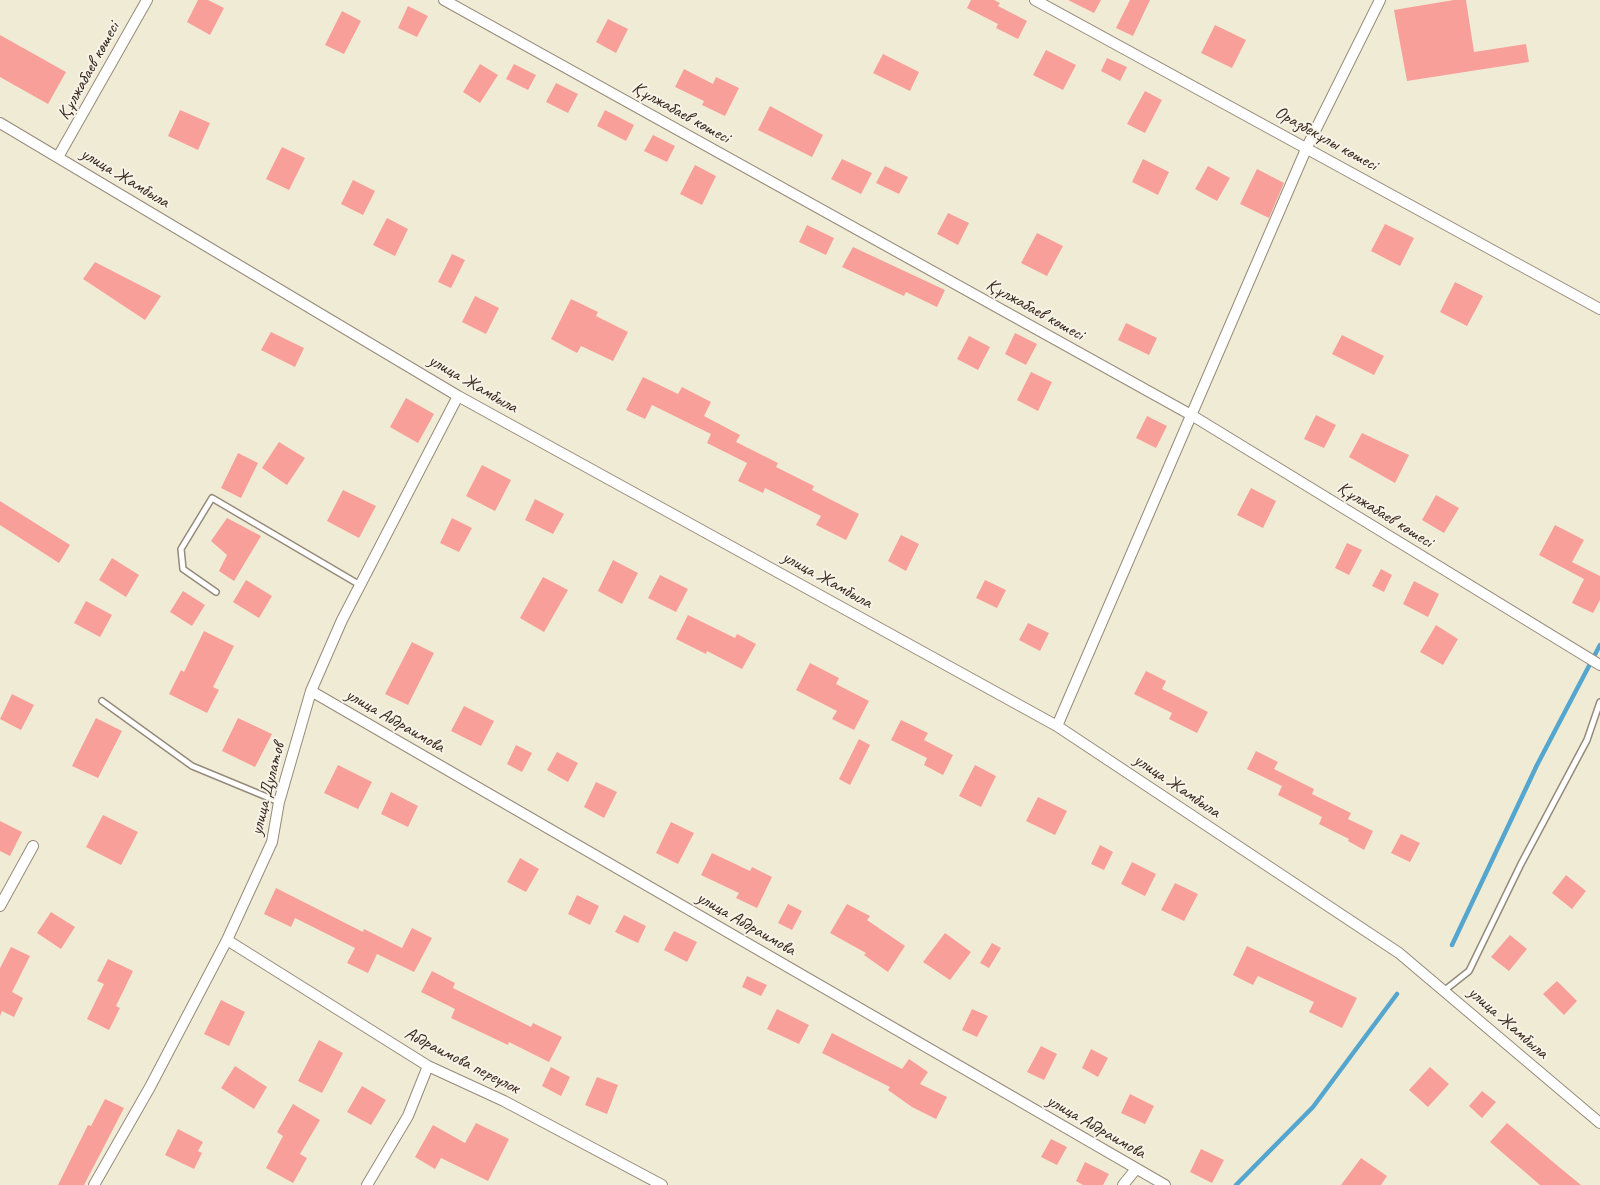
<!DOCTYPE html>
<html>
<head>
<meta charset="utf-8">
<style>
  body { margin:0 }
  canvas { display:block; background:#f0ebd5 }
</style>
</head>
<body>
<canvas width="1600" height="1185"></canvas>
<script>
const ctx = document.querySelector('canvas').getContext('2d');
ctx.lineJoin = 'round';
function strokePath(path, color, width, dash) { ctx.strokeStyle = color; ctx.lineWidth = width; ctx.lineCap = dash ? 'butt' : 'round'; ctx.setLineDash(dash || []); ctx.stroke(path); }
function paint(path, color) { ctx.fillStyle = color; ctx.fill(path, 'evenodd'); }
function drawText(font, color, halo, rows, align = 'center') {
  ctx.font = font + ' Caveat,sans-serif'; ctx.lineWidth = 4; ctx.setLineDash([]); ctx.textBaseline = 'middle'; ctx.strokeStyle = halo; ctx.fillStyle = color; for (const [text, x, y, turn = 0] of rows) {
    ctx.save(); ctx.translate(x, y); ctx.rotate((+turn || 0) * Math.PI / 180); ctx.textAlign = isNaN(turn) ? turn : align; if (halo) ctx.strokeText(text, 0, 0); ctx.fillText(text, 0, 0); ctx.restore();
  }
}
strokePath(new Path2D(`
  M1452 945 1537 765 1600 645
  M1236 1185 1313 1107 1397 994`), '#55a6cf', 4.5);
paint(new Path2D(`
  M198 0H208L224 8 210 35 187 22Z
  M971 0H994L1000 3 998 6 1027 21 1018 39 996 28 998 24 967 8Z
  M1068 0H1101L1094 13Z
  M1130 0H1150L1133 36 1116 28Z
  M1454 0H1466L1474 52 1526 44 1529 62 1407 81 1394 10Z
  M408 6 428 16 417 37 398 28Z
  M342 11 361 21 344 54 325 45Z
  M608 19 628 29 616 53 596 42Z
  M1215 25 1246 40 1232 68 1201 53Z
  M0 35 66 72 48 104 0 77Z
  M1046 50 1076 65 1063 90 1033 75Z
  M883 54 919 72 910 91 873 73Z
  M1107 58 1127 67 1120 81 1101 71Z
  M480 64 498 75 480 103 463 92Z
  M514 64 536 75 528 90 506 79Z
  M684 69 713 84 716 77 739 88 725 116 702 105 704 101 675 87Z
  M556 83 578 94 568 113 546 102Z
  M1145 91 1162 100 1145 133 1127 124Z
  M770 106 823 135 812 157 758 130Z
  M180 110 210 123 198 150 168 136Z
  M605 110 634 125 626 141 597 126Z
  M653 135 675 146 667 162 644 151Z
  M282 147 305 158 289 190 266 179Z
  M842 159 872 173 861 194 831 179Z
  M1143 159 1169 172 1158 195 1132 182Z
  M695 165 716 176 702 205 680 194Z
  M885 166 908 177 899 194 876 183Z
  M1208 166 1230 178 1217 201 1195 189Z
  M1257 169 1284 183 1269 218 1240 204Z
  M353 180 375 191 363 215 341 204Z
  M948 213 969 223 958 245 937 234Z
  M387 218 408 229 395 256 373 245Z
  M1385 224 1414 238 1400 266 1371 251Z
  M807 225 834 238 826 255 799 242Z
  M1037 233 1063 246 1047 276 1021 263Z
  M853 247 945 290 937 307 906 292 904 296 842 267Z
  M452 254 465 260 451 288 438 282Z
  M95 262 161 296 145 320 83 279Z
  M1455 282 1483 296 1467 326 1440 312Z
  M475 296 499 308 486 334 462 322Z
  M571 299 598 312 596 316 628 332 613 361 581 346 577 353 551 339Z
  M1126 323 1157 338 1149 355 1118 340Z
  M271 332 304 348 295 367 261 350Z
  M1015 333 1037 344 1026 365 1005 354Z
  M1342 335 1384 356 1374 375 1332 354Z
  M969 336 990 347 978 370 957 359Z
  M1031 372 1052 382 1038 411 1017 400Z
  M643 377 678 394 682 387 711 402 704 416 740 435 736 442 778 463 776 467 814 486 812 490 859 514 846 540 816 525 821 516 765 488 763 493 738 481 747 463 707 443 711 434 652 405 645 419 626 410Z
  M406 398 434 414 418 443 390 427Z
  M1316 415 1336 425 1324 448 1304 439Z
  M1147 416 1167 426 1156 448 1136 438Z
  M1362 433 1409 455 1395 483 1349 457Z
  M279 442 305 458 287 485 262 468Z
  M238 453 258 463 241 498 221 488Z
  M482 465 511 480 495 511 466 496Z
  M1251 488 1276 501 1263 528 1237 515Z
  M343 490 376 506 359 538 327 521Z
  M1436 495 1459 508 1444 533 1422 520Z
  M535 499 564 514 553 534 525 520Z
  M0 501 70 545 59 563 0 525Z
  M227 518 261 536 234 581 219 571 227 555 211 541Z
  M452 518 472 528 459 552 440 543Z
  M1555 525 1584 540 1572 562 1600 576V600L1593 613 1572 603 1584 579 1539 555Z
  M901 535 919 544 906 571 888 561Z
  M1347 543 1362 550 1349 575 1335 568Z
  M112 558 139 575 126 597 99 580Z
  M613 560 638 573 622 604 598 591Z
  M1381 569 1392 575 1384 592 1372 586Z
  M660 575 688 589 676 612 648 598Z
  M543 577 568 590 544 632 520 618Z
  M246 580 272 596 259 618 233 602Z
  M985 580 1006 590 997 608 976 598Z
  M1414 581 1439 594 1428 617 1403 604Z
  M183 591 205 605 192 626 170 612Z
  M86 601 112 615 100 637 74 623Z
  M688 615 735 638 737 634 756 644 742 669 707 651 706 654 676 639Z
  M1028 623 1049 633 1040 651 1019 640Z
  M1436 625 1458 639 1443 665 1420 652Z
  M204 631 234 646 213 687 219 690 207 713 169 694 181 670 184 672Z
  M412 642 434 653 408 705 385 694Z
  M810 663 839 678 836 684 869 701 854 730 832 719 837 711 796 690Z
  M1146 671 1166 681 1162 689 1208 712 1197 733 1169 719 1172 713 1134 694Z
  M12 694 34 705 21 730 0 719Z
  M464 706 494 721 481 746 451 731Z
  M96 718 122 731 98 778 72 766Z
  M238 718 272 734 255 767 222 751Z
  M901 720 928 733 924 740 953 755 943 775 924 765 927 758 891 740Z
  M859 739 870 745 850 785 839 779Z
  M516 745 532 753 522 772 507 764Z
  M1256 751 1278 762 1274 769 1314 789 1312 794 1351 813 1348 819 1373 831 1364 850 1348 841 1349 839 1319 824 1322 817 1278 795 1282 786 1247 769Z
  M557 752 578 763 568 782 547 770Z
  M338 765 372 782 358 809 324 793Z
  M975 765 996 776 981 807 959 796Z
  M596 782 617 792 604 818 584 807Z
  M391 792 418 806 408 827 381 814Z
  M1038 797 1067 811 1055 835 1026 821Z
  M103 815 138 832 121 865 86 847Z
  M0 821 22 832 10 856 0 851Z
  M671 822 694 833 678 864 656 853Z
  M1401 834 1420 843 1410 862 1391 853Z
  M1100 845 1113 852 1104 870 1091 864Z
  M712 853 750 871 752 867 772 877 757 908 736 898 739 893 701 875Z
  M520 858 539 869 526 892 507 882Z
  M1132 862 1156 874 1145 896 1121 884Z
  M1566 875 1586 891 1572 909 1552 893Z
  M1175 883 1198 894 1184 921 1161 910Z
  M276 888 363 932 364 929 402 948 412 928 432 938 414 972 377 954 368 973 347 963 355 948 295 918 291 927 264 914Z
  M577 895 599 906 590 925 568 914Z
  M788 904 802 911 792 930 778 923Z
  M847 904 870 916 867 920 905 946 888 972 864 955 866 953 830 933Z
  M51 912 75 927 61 949 37 933Z
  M624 915 646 926 638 943 615 932Z
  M674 931 697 942 687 962 664 950Z
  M945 933 971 952 950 980 923 962Z
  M1510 935 1527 949 1509 971 1491 957Z
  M992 943 1001 948 989 968 980 963Z
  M1247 946 1357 998 1342 1028 1309 1012 1314 1002 1258 976 1253 985 1233 975Z
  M11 947 30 956 12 992 23 998 14 1017 2 1011 0 1016V968Z
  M108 959 133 971 116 1006 120 1008 109 1030 87 1019 104 984 97 981Z
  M432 971 455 983 453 988 531 1027 533 1023 562 1037 549 1062 509 1042 508 1045 451 1018 455 1009 421 992Z
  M747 976 767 985 761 996 742 987Z
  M1557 981 1577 1001 1564 1015 1543 994Z
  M221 1000 245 1012 229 1046 204 1034Z
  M777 1009 809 1025 799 1044 767 1029Z
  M972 1009 988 1016 977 1037 962 1030Z
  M832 1033 902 1069 909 1059 928 1072 920 1084 947 1097 936 1119 912 1107 888 1090 890 1087 822 1053Z
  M319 1040 343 1053 322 1093 298 1081Z
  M1041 1046 1057 1054 1044 1080 1027 1072Z
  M1091 1049 1108 1058 1098 1077 1082 1068Z
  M235 1066 267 1087 254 1109 221 1088Z
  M551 1067 570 1077 561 1096 542 1086Z
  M1430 1067 1449 1084 1428 1107 1409 1090Z
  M597 1077 618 1085 607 1114 585 1105Z
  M362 1086 386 1100 371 1125 347 1112Z
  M1482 1091 1496 1102 1482 1118 1469 1106Z
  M1130 1094 1154 1106 1145 1124 1121 1113Z
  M105 1099 124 1108 84 1185H58L88 1125 91 1126Z
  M293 1104 320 1120 300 1154 307 1158 293 1183 266 1168 283 1136 277 1132Z
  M476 1123 509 1139 488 1181 441 1158 435 1169 415 1157 433 1125 465 1143Z
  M1507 1123 1559 1167 1581 1185H1540L1490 1142Z
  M178 1129 203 1142 198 1151 202 1153 194 1169 165 1155Z
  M1051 1139 1067 1147 1057 1165 1041 1157Z
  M1201 1149 1224 1160 1212 1183 1190 1172Z
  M1361 1158 1387 1176 1381 1185H1341Z
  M1085 1162 1109 1174 1103 1185H1083L1076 1181Z`), '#f99f99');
const service = new Path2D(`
  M216 592 183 569 181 549 212 498 360 585
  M102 701 192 766 279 802
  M1445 990 1469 971 1521 864 1587 740 1600 702`);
const minor = new Path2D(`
  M444 0 1193 416 1600 665
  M1035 0 1600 309
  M0 123 458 396 1057 726 1399 953 1600 1123
  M58 157 147 0
  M311 691 1165 1185
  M1057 726 1307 147 1380 0
  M0 906 33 846
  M227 940 428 1066 504 1101 662 1185
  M94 1185 150 1087 227 940 272 842 279 802 311 691 342 620 458 396
  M367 1185 408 1116 428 1066
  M1123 1185 1136 1169`);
strokePath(service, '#968a7a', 8);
strokePath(minor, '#968a7a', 12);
strokePath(service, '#fff', 5);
strokePath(minor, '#fff', 10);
drawText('18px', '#3b2a1e', '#f7f3e8', [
  ["Құлжабаев көшесі",89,71,-61],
  ["Құлжабаев көшесі",681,113,29],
  ["Оразбекұлы көшесі",1326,139,29],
  ["улица Жамбыла",125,178,31],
  ["Құлжабаев көшесі",1035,310,29],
  ["улица Жамбыла",473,384,30],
  ["Құлжабаев көшесі",1385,515,32],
  ["улица Жамбыла",827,580,29],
  ["улица Абдраимова",395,721,30],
  ["улица Жамбыла",1177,786,34],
  ["улица Дулатов",268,789,-76],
  ["улица Абдраимова",746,924,30],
  ["улица Жамбыла",1508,1023,41],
  ["Абдраимова переулок",462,1061,27],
  ["улица Абдраимова",1096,1127,30]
]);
</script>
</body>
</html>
